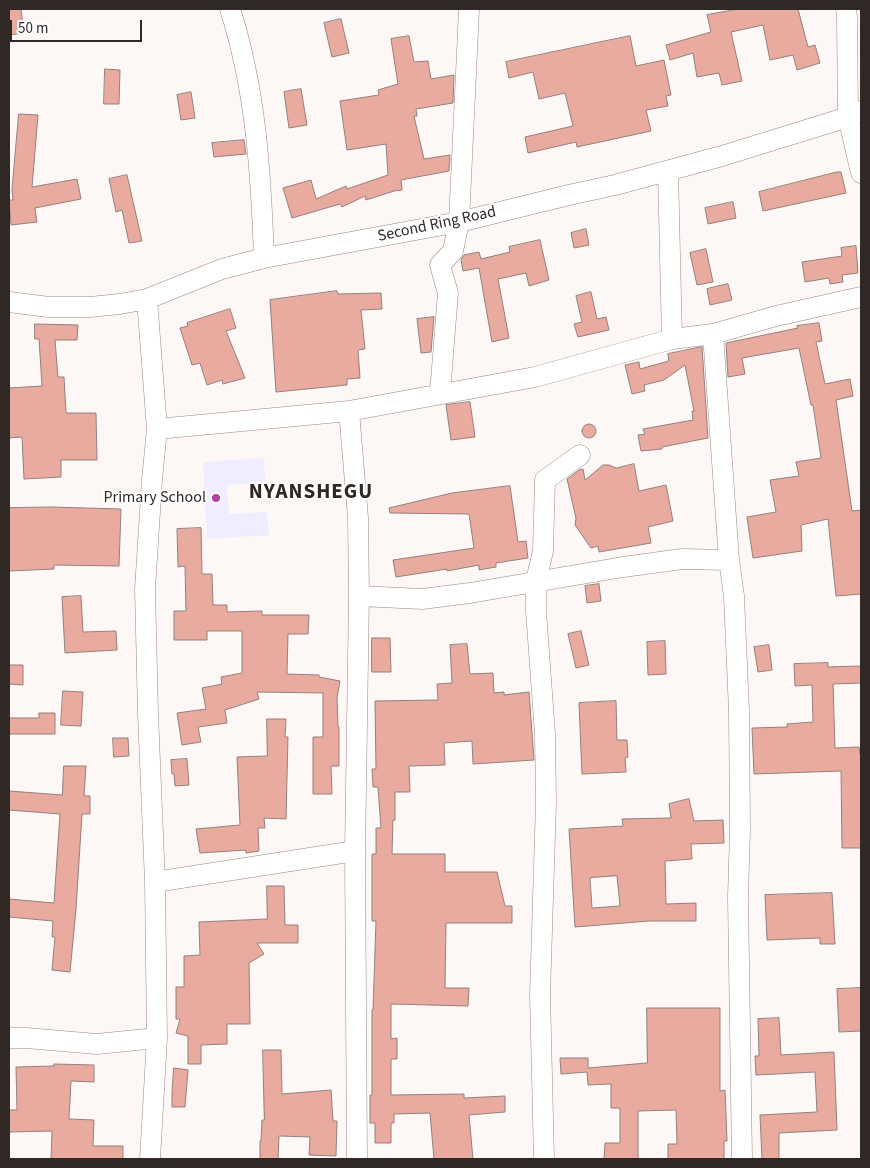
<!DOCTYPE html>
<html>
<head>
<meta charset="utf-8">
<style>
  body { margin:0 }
  #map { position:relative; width:870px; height:1168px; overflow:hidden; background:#fdf8f6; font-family:"Source Sans 3",sans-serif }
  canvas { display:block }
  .frame { position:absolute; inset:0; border:10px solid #2f2825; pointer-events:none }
  .scale { position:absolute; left:10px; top:20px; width:132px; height:22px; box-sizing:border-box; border:2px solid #2f2825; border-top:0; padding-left:6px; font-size:15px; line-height:18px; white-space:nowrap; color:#2f2825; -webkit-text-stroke:4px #fff; paint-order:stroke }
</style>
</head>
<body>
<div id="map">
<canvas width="870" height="1168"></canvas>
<div class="frame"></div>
<div class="scale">50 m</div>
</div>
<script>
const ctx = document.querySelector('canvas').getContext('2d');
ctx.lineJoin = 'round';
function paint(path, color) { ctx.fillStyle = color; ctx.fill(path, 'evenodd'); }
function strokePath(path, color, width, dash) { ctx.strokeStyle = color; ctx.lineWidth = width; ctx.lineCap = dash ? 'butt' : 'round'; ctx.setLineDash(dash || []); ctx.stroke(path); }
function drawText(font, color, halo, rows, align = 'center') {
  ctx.font = font + ' "Source Sans 3",sans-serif'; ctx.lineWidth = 4; ctx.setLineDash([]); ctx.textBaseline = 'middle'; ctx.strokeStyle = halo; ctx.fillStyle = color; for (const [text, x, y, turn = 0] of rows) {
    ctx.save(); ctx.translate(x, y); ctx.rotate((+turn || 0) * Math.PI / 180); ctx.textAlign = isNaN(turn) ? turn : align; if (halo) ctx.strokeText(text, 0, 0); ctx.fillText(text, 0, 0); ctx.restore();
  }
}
paint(new Path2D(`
  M264 458 265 482 227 485 229 514 267 512 269 535 207 539 203 462Z`), '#efedff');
const building = new Path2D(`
  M9 9H21L24 33 9 35Z
  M739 9H798L808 47 815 45 820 63 797 70 793 55 770 60 763 25 731 32 742 81 722 85 719 73 697 77 693 53 670 60 666 45 711 32 707 15Z
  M341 19 349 53 332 57 324 23Z
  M409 36 414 62 428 61 431 79 454 75 453 103 416 109 417 116H414L424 159 450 155 449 171 401 180 402 190 394 191 366 200 365 196 342 207 340 204 292 218 283 188 311 180 316 199 346 186 347 189 388 175 386 144 347 150 340 101 379 95 378 90 398 84 391 39Z
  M630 36 636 66 664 60 671 95 666 96 668 106 646 110 651 131 577 147 576 142 528 153 525 137 573 126 565 93 539 99 533 72 509 78 506 62Z
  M105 69 120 70 119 104H104Z
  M301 89 307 125 289 128 284 92Z
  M191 92 195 118 181 120 177 95Z
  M19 114 38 115 32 187 77 179 81 199 35 208 37 222 11 225 9 200H13L12 190Z
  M244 140 246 154 214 157 212 143Z
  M837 172H841L846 193 763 211 759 192Z
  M127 175 142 241 129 243 122 210 116 212 109 179Z
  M733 202 736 218 708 224 705 208Z
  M586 229 589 245 574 248 571 233Z
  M540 240 549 280 529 286 526 273 498 279 509 338 492 342 479 268 463 271 461 260 464 255 479 252 481 259 510 252 509 247Z
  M856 246 858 273 842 275 843 282 830 284 829 278 805 282 802 262 842 256 841 248Z
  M706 249 713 282 697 285 690 253Z
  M728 284 732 300 710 305 707 289Z
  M337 291 338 294 381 293 382 309 361 310 365 349 358 350 360 378 347 379V385L276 392 270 300Z
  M591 292 597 319 606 317 609 330 578 337 574 324 582 322 576 296Z
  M230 309 236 328 226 331 245 378 223 384 222 380 207 385 200 363 192 365 180 328 188 326 187 323Z
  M434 317 431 352 421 353 417 319Z
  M819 323 822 341 816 342 825 384 850 379 853 396 836 400 852 511 861 510V594L836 596 828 519 801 525 802 551 753 558 747 517 776 512 770 480 799 476 796 462 821 458 813 405H811L799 348 742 358 745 374 728 377 726 343 798 328 797 326Z
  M35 324 78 325 77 340H55L58 377H64L66 413H96L97 460H61V477L24 479 22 437 9 438V388L42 386 39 339H35Z
  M702 347 708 438 662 447V449L641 451 638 435 645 434 643 429 693 420 692 411H694L685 365 664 380 644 385 645 391 632 394 625 365 639 362 640 369 669 361 668 354Z
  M470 402 475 437 451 440 446 405Z
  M582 431a7 7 0 1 1 14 0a7 7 0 1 1-14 0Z
  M634 464 639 491 666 485 673 521 648 527 651 543 599 552 598 546 591 548 575 525 576 518 567 479 579 470 583 469 585 480 603 465H609L616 468Z
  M510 486 518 542 526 541 528 558 496 563V567L479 570V565L447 571V569L396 577 393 560 474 548 469 514 390 513 389 508 452 493Z
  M51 507 121 509 119 566 54 565V569L9 571V508Z
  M201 528 202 574H212L213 605H227V612L262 611V615H309L308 634H288L287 674 319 675V677L340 681 337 698 338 727H339V766H331L332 794H313V737H323V693L257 692 259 699 225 710 227 723 198 727 201 742 182 745 177 713 206 709 202 688 222 684 221 677 242 673V631H207V640H174V611H186L185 566 178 567 177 529Z
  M599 584 601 601 587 603 585 586Z
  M81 596 83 632 116 631 117 650 65 653 62 597Z
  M581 631 589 665 576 668 568 634Z
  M372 638H390L391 672H372Z
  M665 641 666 674 648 675 647 642Z
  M467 644 470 674 493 673 494 693 504 692V695L529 692 534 760 473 764 472 741 444 743 445 765 409 766 410 792H395V820H393L392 854H445V872H497L505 906H512V923H446L445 988H469L468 1006 391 1004V1039L397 1038V1059H391V1095L464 1094V1098L505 1096V1112L469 1115 473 1159H434L430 1113 394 1114V1123H391V1143H375V1123H370V1095H372V1010H373L376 921H372V854H376V828H381L378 787H373L372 769H376L375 701 438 700 437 684 452 683 450 645Z
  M769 645 772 670 758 672 754 647Z
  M828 663V667L861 666V683L833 684 835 748 859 747 860 755H861V848H842L841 771 754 774 752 728 787 727V724L813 722 812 685 795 686 794 664Z
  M9 665H23V685L9 684Z
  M63 691 83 692 81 726 61 725Z
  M616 701 617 740H627L628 757 625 758 626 772 582 774 579 703Z
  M39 713H55V734H9V718H39Z
  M267 719H286L285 737H288L286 819 264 818 265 828H258L259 851 246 853V850L200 853 196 829 240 825 237 757 267 756Z
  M113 738H128L129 756 114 757Z
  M187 759 189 785 175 786 174 774H172L171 760Z
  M64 766H86L84 796H90V814H82L76 909 70 972 52 970 55 937H52L53 921 9 917V899L54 903 60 814 9 810V791L62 795Z
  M689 799 694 821 723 820 724 843 691 844 692 859 665 861 666 904 696 903V921H649L575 927 569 829 623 826 622 819 671 818 669 804ZM617 876 620 906 592 908 590 878Z
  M267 886H284L285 925H298V943H257L264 954 249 963 250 1024H227V1044L201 1045V1064H188V1036L176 1033 180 1019H176V987H184V956L200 955 199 922 267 919Z
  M832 893 835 944H820V938L767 940 765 895Z
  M861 988V1031L839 1032 837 989Z
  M647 1008H720V1091L725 1090 727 1141H724V1159H668V1144H677L676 1110 638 1111V1159H604L605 1143H620V1108H611V1084L588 1085 587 1072 561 1074 560 1058H588V1068L647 1063Z
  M779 1018 781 1055 834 1052 837 1130 779 1133V1159H762L760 1115 817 1112 815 1072 756 1075 755 1056H759L758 1019Z
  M263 1050H281L282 1094 331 1090 333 1121H337L336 1156 309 1155 310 1137 279 1136 278 1159H260V1141H261L262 1120H264Z
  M54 1064 94 1065V1082L71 1081 69 1119 94 1120 93 1146H123V1159H51L52 1131 9 1132V1110H17L16 1067 54 1066Z
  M174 1068 188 1070 185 1107H172V1092Z`);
paint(building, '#e9aba0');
strokePath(building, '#947f7b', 1);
const minor = new Path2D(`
  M230 9C256 90 261 174 264 258
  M846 9 847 17 848 117 861 173
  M668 171 672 339
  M147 299 157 429 152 480 145 589 148 714 155 882 157 1038 150 1159
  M9 302 49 307H90L120 304 147 299 222 269 264 258 459 222 569 195 615 185 722 156 848 117 861 111
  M713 334 729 560 734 596 739 711 740 830 738 897 742 1159
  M440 393 448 293 440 265 453 251 459 222 469 9
  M349 411 358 518 359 596 355 851 357 1159
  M157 429 349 411 535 377 672 339 713 334 776 316 861 297
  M359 596 422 599 470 593 623 567 682 559 729 560
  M155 882 355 851
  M9 1038H26L97 1044 157 1038
  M544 1159 540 995 546 802 545 734 536 611V581L543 551 545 480 580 455`);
strokePath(minor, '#99867e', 21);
strokePath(minor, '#fff', 20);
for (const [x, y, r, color] of [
  [216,498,5,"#b5439e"]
]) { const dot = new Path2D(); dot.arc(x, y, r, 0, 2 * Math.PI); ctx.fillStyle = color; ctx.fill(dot); strokePath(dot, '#fff', 2); }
drawText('16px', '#2f2825', '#fff', [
  ["Second Ring Road",437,225,-12]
]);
drawText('16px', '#2f2825', '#fff', [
  ["Primary School",206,498]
], 'right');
ctx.letterSpacing = '1px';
drawText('bold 21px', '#2f2825', '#fff', [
  ["NYANSHEGU",311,493]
]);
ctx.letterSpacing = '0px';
</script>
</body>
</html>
